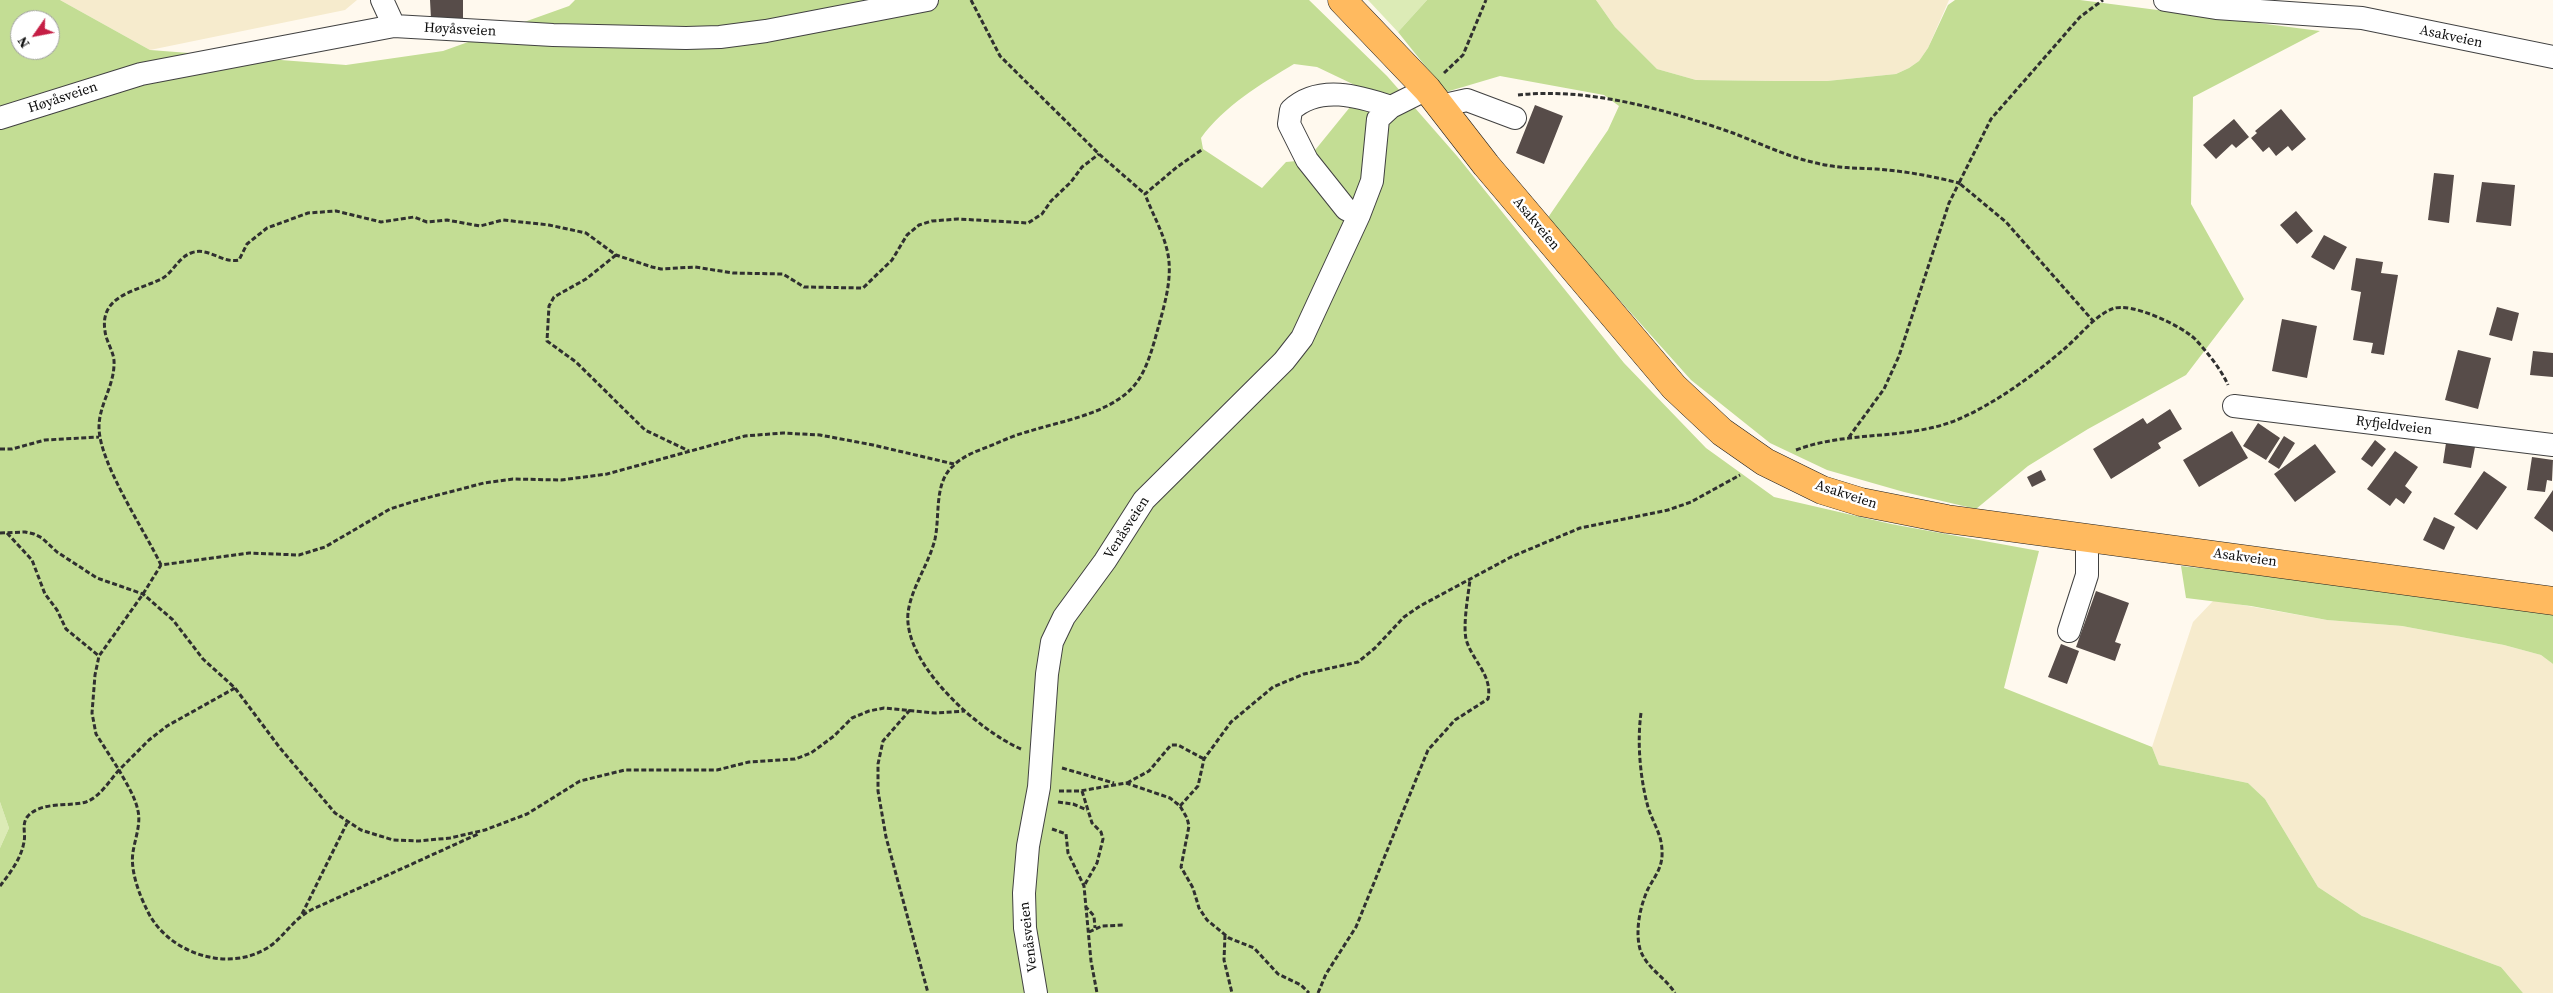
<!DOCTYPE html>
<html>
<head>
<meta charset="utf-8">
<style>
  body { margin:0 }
  #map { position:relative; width:2553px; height:993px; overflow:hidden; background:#fff9ee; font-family:"Source Serif 4",serif }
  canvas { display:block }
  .north { position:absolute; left:10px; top:10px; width:50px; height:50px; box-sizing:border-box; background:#fff; border:1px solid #9f9f9f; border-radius:50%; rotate:237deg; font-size:14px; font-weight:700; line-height:20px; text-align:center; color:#0e0e0e }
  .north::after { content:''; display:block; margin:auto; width:18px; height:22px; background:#c51f45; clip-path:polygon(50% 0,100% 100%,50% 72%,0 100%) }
</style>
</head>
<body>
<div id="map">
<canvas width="2553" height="993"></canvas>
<div class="north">N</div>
</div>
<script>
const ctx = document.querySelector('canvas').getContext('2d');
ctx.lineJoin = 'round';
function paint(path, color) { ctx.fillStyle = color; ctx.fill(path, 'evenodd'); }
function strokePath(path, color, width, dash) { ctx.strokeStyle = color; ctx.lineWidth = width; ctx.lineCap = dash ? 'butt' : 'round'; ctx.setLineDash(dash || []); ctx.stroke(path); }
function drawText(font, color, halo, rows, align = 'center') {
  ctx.font = font + ' "Source Serif 4",serif'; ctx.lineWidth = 5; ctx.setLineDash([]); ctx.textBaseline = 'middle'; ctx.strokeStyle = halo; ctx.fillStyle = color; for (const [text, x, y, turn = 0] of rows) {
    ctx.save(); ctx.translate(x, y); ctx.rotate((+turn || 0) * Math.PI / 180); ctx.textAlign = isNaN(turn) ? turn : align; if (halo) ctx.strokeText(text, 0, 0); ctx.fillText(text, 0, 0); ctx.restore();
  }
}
paint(new Path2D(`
  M60 0H357L345 10 150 50Z
  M1596 0H1949L1928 48 1919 61 1909 68 1896 74 1827 81H1774L1696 80 1657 69 1615 27Z
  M2214 600 2327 620 2402 626 2504 645 2541 655 2553 664V993H2523L2501 967 2362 916 2318 887 2265 799 2248 783 2159 765 2152 747 2193 622Z`), '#f6ebcd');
paint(new Path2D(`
  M1368 0H1427L1398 32Z
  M0 802 9 828 0 848Z`), '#dcebb6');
paint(new Path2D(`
  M0 0H60L150 50 346 65 443 51 569 6 575 0H1309L1387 76 1457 156 1624 363 1706 448 1774 497 1891 524 2039 551 2004 688 2152 747 2159 765 2248 783 2265 799 2318 887 2362 916 2501 967 2523 993H0V848L9 828 0 802ZM20 20H50V50H20ZM1294 64 1317 67 1361 88 1359 96 1307 160 1286 162 1262 188 1203 149 1201 138C1224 106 1261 84 1294 64Z
  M1427 0H1596L1615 27 1657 69 1696 80 1774 81H1827L1896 74 1909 68 1919 61 1928 48 1948 5 1955 0H2080L2320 31 2193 97 2191 204 2244 299 2186 375 2088 429 2028 466 1976 509 1904 492 1827 470 1770 443 1691 380 1547 219 1608 130 1619 106 1604 95 1500 76 1446 92 1398 32Z
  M2181 566 2319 581 2553 614V664L2541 655 2504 645 2402 626 2327 620 2251 606 2186 598Z`), '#c3dd94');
paint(new Path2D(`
  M430 0H463V19H431Z
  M1535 105 1563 116 1544 164 1516 153Z
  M2281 109 2306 139 2292 151 2288 146 2276 156 2269 147 2263 152 2251 138 2257 133 2255 131Z
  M2234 119 2249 137 2236 148 2232 144 2216 159 2203 145Z
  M2434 173 2454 175 2449 223 2428 220Z
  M2482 182 2515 185 2511 226 2476 222Z
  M2296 211 2313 231 2297 244 2280 225Z
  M2324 235 2347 247 2334 270 2311 257Z
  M2356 258 2383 262 2381 273 2398 275 2384 355 2371 353 2373 343 2353 340 2361 292 2351 290Z
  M2497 307 2519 313 2512 341 2489 335Z
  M2282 319 2317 326 2307 378 2272 371Z
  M2458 350 2491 358 2478 409 2445 400Z
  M2533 351 2553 353V377L2530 375Z
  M2170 409 2182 429 2158 443 2161 448 2111 479 2093 449 2143 418 2147 424Z
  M2258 423 2280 438 2266 460 2243 446Z
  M2232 431 2248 458 2199 487 2183 460Z
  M2284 436 2295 443 2279 469 2268 462Z
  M2375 440 2386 449 2372 467 2361 459Z
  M2446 443 2475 447 2471 468 2443 463Z
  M2315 444 2336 472 2295 502 2274 474Z
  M2395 451 2418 467 2405 486 2412 492 2404 504 2396 498 2390 506 2367 489Z
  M2532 457 2553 460 2552 481 2547 480 2545 492 2527 490Z
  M2041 470 2046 480 2032 487 2027 477Z
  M2484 471 2507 487 2477 530 2454 514Z
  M2553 490V532L2534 518Z
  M2434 517 2455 527 2444 550 2423 540Z
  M2096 591 2129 603 2115 642 2121 644 2115 661 2076 647Z
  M2061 644 2079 651 2067 684 2048 677Z`), '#574c49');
const minor = new Path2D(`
  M382 0 394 26
  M2165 0 2216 8 2362 18 2553 57
  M1440 106 1467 100 1515 118
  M0 118 141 74 394 26 553 35 686 38 720 37 766 31 927 0
  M1359 215 1346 209 1307 160 1289 124 1291 110C1319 84 1359 96 1391 107
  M2234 406 2553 445
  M2069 631 2087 575V537
  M1036 993 1025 928 1024 893 1028 846 1039 787 1047 674 1052 642 1064 617 1105 561 1144 500 1284 361 1302 338 1359 215 1372 181 1378 119 1391 107 1427 89`);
const major = new Path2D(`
  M1342 0 1427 89 1486 165 1674 387 1722 432 1765 462 1822 490 1861 502 1947 519 2553 601`);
strokePath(minor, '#414141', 24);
strokePath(major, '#1f1f1f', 29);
strokePath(new Path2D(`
  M971 0 1000 56 1099 154 1145 194
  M1444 73 1463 55 1486 0
  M1518 95C1589 87 1667 110 1733 133 1759 143 1786 156 1812 162 1834 168 1854 168 1876 169 1904 171 1932 176 1959 183L1949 203 1899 356 1884 389 1849 437
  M616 255 586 279 554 297 549 306 547 341 576 362 645 430 689 451
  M2094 322 2006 222 1959 183 1991 119 2080 17 2103 0
  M0 449H12L45 440 99 437
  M1796 450C1849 430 1907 441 1959 419 1994 404 2034 375 2063 350 2078 338 2094 316 2112 309 2130 301 2182 326 2195 339 2207 352 2221 369 2228 385
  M0 533 25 532 34 534 42 538 57 552 97 578 143 594 173 620 203 659 235 688 280 748 335 813 361 830 393 840 419 841 450 838 485 830 527 814 580 781 625 770H717L749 762 795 759 811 753 834 736 852 718 869 711 884 708 935 713 965 711
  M7 533 32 560 45 594 57 610 66 629 99 656
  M161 565C144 529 99 463 99 427 99 405 114 386 114 364 115 353 106 342 105 331 99 294 139 291 163 278 174 271 178 258 191 253 208 246 222 264 239 260L247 244 267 228 308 213 336 211 381 222 414 217 427 222 447 220 480 226 503 220 549 225 586 233 616 255 652 267 661 269 695 267 733 273 783 274 804 287 863 288 892 260 907 235 919 225 932 221 958 219 1028 223 1042 214 1051 201 1071 182 1082 167 1099 154
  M235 688 167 726 149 740 119 770C126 783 135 796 138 811 141 824 135 839 133 852 130 870 139 894 147 910 168 955 233 975 273 944 287 932 296 917 313 909 368 884 423 859 478 834
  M910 710 883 741 878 764V791L886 837 928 993
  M1641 713C1637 742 1640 778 1648 807 1653 823 1662 835 1662 851 1663 867 1655 876 1648 889 1640 906 1635 931 1640 949 1646 968 1665 977 1675 993
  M1021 749C979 731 903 664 908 613 911 588 929 564 935 539 940 516 934 484 952 467 963 455 980 450 995 444 1006 439 1018 434 1030 431 1062 421 1102 415 1128 392 1145 377 1151 353 1157 332 1163 310 1171 285 1169 262 1167 238 1153 216 1145 194L1177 167 1203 149
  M1062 768 1114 783
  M1127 783 1149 771 1171 745H1178L1204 759
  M1059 791H1080L1126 783 1170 798 1180 806 1187 818 1189 826 1181 867 1193 888 1199 908 1207 920 1229 938 1254 948 1278 974 1301 985 1309 993
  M1082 791 1092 823 1101 832 1103 839 1097 863 1084 886
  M1058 802 1073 804 1087 810
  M1180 806 1198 786 1204 759 1231 722 1273 687 1304 674 1358 662 1375 648 1404 617 1420 606 1511 557 1580 528 1668 510 1691 502 1740 475
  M1052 829 1066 834 1068 853 1084 886 1091 961 1097 993
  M0 886C10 873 21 859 24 842 26 833 21 824 28 816 42 801 68 807 86 802 100 797 110 780 119 770L96 734 92 713 95 675 99 656 143 594 161 565 249 553 299 555 325 547 390 509 415 501 484 483 513 479 561 480 607 474 745 436 783 433 820 435 873 445 954 464
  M1085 906 1094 916 1095 928
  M302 914 347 823
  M1089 932 1102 926 1124 925
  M1225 935 1224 960 1232 993
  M1318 993 1326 974 1356 927 1428 750 1455 720 1488 699C1493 675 1472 661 1466 639 1463 624 1468 596 1470 580`), '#303030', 3, [5, 2.5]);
strokePath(minor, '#fff', 22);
strokePath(major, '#ffba5f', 28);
drawText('14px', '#0e0e0e', '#fff', [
  ["Høyåsveien",460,30,3],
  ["Asakveien",2451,37,12],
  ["Høyåsveien",63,98,-18],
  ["Asakveien",1536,224,50],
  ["Ryfjeldveien",2394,426,7],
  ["Asakveien",1846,495,18],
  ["Venåsveien",1127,528,-57],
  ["Asakveien",2245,558,8],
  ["Venåsveien",1029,937,-97]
]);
</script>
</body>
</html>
